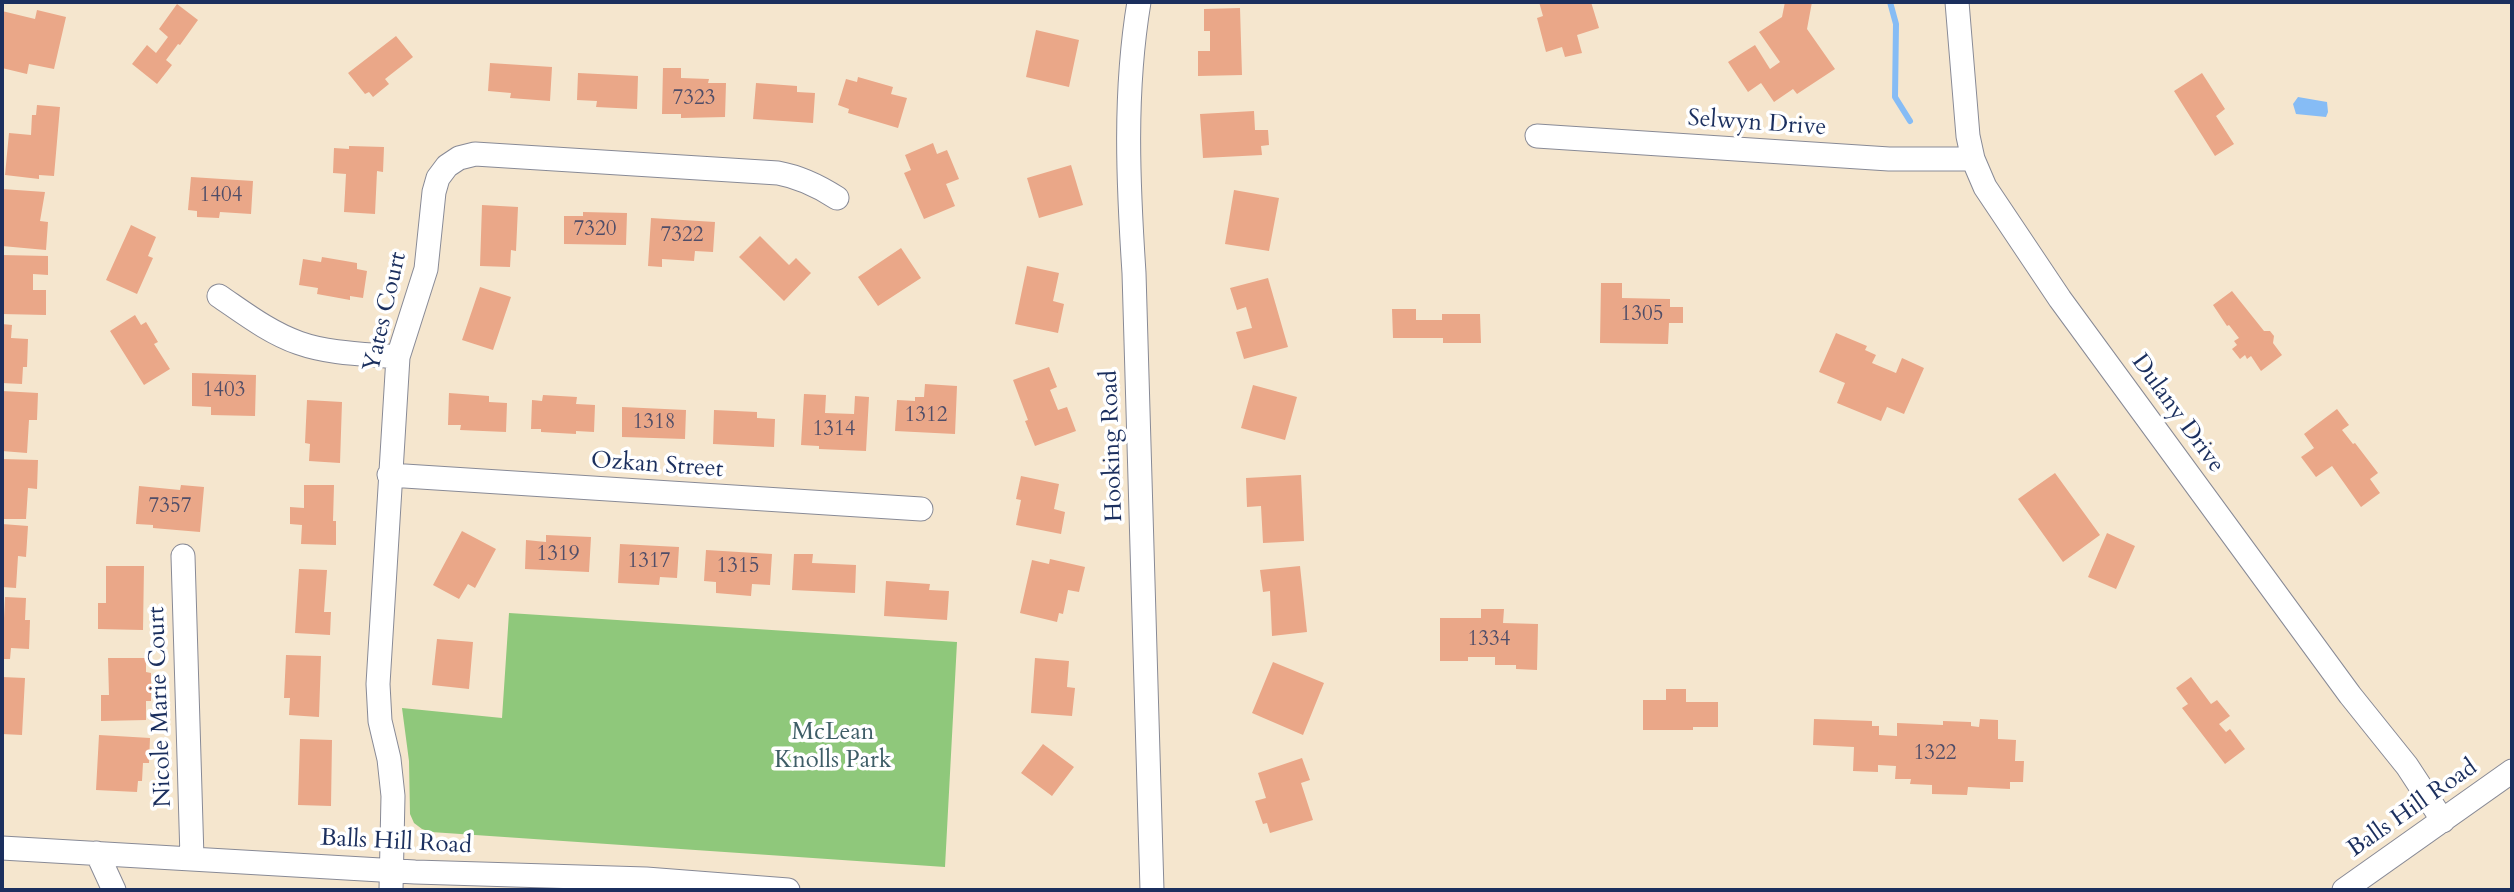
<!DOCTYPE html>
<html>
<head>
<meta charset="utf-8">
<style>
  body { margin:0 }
  #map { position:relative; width:2514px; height:892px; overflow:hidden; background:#f5e6ce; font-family:Cardo,serif }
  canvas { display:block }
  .frame { position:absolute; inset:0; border:4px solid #1b2f5e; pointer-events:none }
</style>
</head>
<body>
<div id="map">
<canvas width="2514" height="892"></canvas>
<div class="frame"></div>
</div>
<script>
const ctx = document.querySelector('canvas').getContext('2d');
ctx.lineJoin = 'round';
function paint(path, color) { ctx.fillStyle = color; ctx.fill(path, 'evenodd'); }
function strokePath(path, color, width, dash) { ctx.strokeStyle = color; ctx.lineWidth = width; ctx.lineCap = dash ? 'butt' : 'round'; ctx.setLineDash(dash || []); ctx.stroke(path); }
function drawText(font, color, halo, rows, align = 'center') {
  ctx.font = font + ' Cardo,serif'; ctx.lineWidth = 7; ctx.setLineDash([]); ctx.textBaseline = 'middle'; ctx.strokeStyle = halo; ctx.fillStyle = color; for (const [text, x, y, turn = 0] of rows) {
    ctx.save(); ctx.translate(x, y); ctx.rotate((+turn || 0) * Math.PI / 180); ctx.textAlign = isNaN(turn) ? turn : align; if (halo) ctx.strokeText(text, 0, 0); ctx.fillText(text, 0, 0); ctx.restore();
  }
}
paint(new Path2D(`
  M509 613 957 642 945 867 431 832 422 829 414 823 410 814 409 761 402 708 502 718Z`), '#8fc87b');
paint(new Path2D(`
  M2298 97 2327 102 2328 112 2326 117 2296 114 2293 104Z`), '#86bcf5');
strokePath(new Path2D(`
  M1890 2 1896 24 1895 97 1910 121`), '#86bcf5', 6);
paint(new Path2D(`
  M1539 2H1591L1599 28 1577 35 1582 53 1565 57 1562 47 1546 52 1537 18 1543 16Z
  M1785 2H1812L1807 29 1835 69 1797 94 1793 89 1774 102 1761 83 1748 92 1728 62 1755 45 1770 69 1780 62 1759 32 1782 17Z
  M177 4 198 20 180 45 178 44 166 60 172 65 157 84 132 64 147 45 156 53 168 37 159 29Z
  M1240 8 1242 75 1198 76V51H1210V31H1204V9Z
  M37 10 66 17 54 69 29 64 27 74 2 68V11L35 19Z
  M1036 30 1079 40 1069 87 1026 77Z
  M396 36 413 57 385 79 389 84 373 97 369 92 365 94 348 73Z
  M490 63 552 67 550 101 510 98 511 93 488 91Z
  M663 68H681V78L709 79 708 83H726L725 117 681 118V114H662Z
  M578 73 638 76 637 109 596 107 597 101 577 100Z
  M2202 73 2225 109 2216 116 2234 144 2215 156 2174 91Z
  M858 77 893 87 891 94 907 98 898 128 848 113 849 109 838 105 846 79 857 82Z
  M756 83 797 86V92L815 93 813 123 753 119Z
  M37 105 60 107 54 176 39 175V179L5 175 9 133 31 135 32 115H36Z
  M1254 111 1255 130H1268L1269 145 1261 146 1262 155 1203 158 1200 114Z
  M933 143 937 154 947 150 959 179 946 184 955 206 924 219 904 173 911 170 905 155Z
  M349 146 384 147 383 172 377 171 375 214 344 212 346 174 333 173 334 148 349 149Z
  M1071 165 1083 205 1039 218 1027 178Z
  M191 177 253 181 251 214 220 212 219 218 197 217V211L188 210Z
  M2 189 45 192 40 221 48 222 46 250 2 246Z
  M1234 190 1279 198 1269 251 1225 244Z
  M482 205 518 207 516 251 511 250 510 267 480 266Z
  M583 212 627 213 626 245 564 244V216H583Z
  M651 218 715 222 713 252 695 251 694 261 662 259V267L648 266Z
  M131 225 156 237 148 256 153 258 137 294 106 280Z
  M760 236 789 265 796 258 811 273 784 301 739 257Z
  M901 248 921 278 878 306 858 277Z
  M2 255 48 256V275L33 274V290H46V315L2 314Z
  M322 257 357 263V269L367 271 363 298 350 296V300L317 294 318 288 299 285 303 259 321 262Z
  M1027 266 1059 273 1053 301 1064 304 1058 333 1015 324Z
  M1268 278 1288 347 1244 359 1236 332 1252 328 1246 307 1237 310 1230 288Z
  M1601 283H1622V298L1670 299V307H1683V323H1669L1668 344 1600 343Z
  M480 287 511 297 493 350 462 340Z
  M2232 291 2264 331H2270L2274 336 2273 343 2282 355 2261 371 2251 356 2247 359 2245 355 2240 359 2232 349 2237 345 2234 341 2239 338 2229 325 2227 326 2213 305Z
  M1392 309H1416V320H1442V314H1480L1481 343H1443V338H1393Z
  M135 315 141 325 146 322 158 342 154 344 170 369 144 385 110 331Z
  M2 324 12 325 11 338 28 339 27 367H23L22 384 2 383Z
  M1836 333 1867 346 1865 350 1876 355 1872 363 1896 373 1902 358 1924 368 1904 414 1887 407 1881 421 1837 403 1845 383 1819 372Z
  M1049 367 1057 387 1050 390 1058 410 1067 407 1076 431 1035 446 1025 421 1028 420 1013 380Z
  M192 373 256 375 255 416 211 415V407L192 406Z
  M925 384 957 386 955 434 895 431 897 400 915 401V397H924Z
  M1253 385 1297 397 1285 440 1241 428Z
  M2 391 38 393 37 420H29L27 453 2 451Z
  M449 393 489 396V402L507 403 506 432 460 430 461 425H448Z
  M804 394 826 395 825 413 854 414 855 396 869 397 866 451 819 449V446L801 445Z
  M543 395 577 397 576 404 595 405 594 432 576 431V434L541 432V429H531L532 400 542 401Z
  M307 400 342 402 340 463 309 461 310 444 305 443Z
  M622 407 686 410 685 439 622 437Z
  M2337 409 2349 425 2342 430 2353 444 2355 443 2378 473 2370 479 2380 493 2361 507 2332 466 2316 477 2301 457 2314 448 2304 434Z
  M714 410 757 412V418L775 419 774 447 713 444Z
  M2 459 38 460 37 489 28 488 26 519H2Z
  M2055 473 2100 535 2063 562 2018 499Z
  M1301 475 1304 541 1263 543 1261 506 1247 507 1246 478Z
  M1021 476 1059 484 1054 509 1065 512 1061 534 1016 525 1021 500 1016 499Z
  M181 485 204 487 200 532 153 528V525L136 524 139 486 180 490Z
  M304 485H334L333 521H336V545L301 544 302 525 290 524V507L304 508Z
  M2 524 28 526 26 557 18 556 16 588 2 587Z
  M462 531 496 549 475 588 468 584 459 599 433 585Z
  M2107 533 2135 546 2116 589 2088 577Z
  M546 535 591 537 589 572 525 569 526 540 546 542Z
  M620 544 679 547 677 578 660 577 659 585 618 583Z
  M706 550 772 554 770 585 752 584 751 596 716 593V582L704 581Z
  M794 554H813L812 563 856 565 855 593 792 590Z
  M1050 559 1085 567 1079 592 1068 590 1063 614 1059 613 1057 622 1020 613 1032 560 1049 564Z
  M106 566H144L143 630 98 629V603H106Z
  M1300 566 1307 632 1272 636 1270 591 1263 592 1260 570Z
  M299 569 327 570 324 612H331L330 635 295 633Z
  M886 581 930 584 929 590 949 591 947 620 884 616Z
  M5 597 26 598 25 620H30L29 649 11 648 10 659H2V618H4Z
  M1481 609H1504L1503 623 1538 624 1537 670 1516 669V665H1495V657H1468V661H1440V618H1481Z
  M437 639 473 642 469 689 432 685Z
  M286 655 321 656 319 717 289 715 290 698H284Z
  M108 658H146V672L151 673V701H146V720L101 721V695H109Z
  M1035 658 1069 661 1067 687 1075 688 1072 716 1031 713Z
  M1273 662 1324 683 1303 735 1252 713Z
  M2 677 25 678 22 735 2 734Z
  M2191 677 2211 704 2217 700 2230 716 2219 724 2226 732 2230 729 2245 749 2225 764 2182 708 2188 704 2176 688Z
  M1666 689H1686V702H1718V727H1693V730H1643V700H1666Z
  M1814 719 1872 721V726H1879V735L1897 736V723L1943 725V721L1971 722V726L1979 727 1980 719 1998 720V739L2016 740 2015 761H2024L2023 782H2010V789L1968 787 1967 795 1932 794V785L1910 784 1911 779H1895L1896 766 1878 765V772L1853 771 1854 747 1813 745Z
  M99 735 150 738 149 763H143L142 781H138L137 792 96 790Z
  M300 739 332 740 331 806 298 805Z
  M1043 744 1074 767 1052 796 1021 773Z
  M1302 758 1310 780 1301 783 1313 820 1270 833 1267 823 1263 824 1255 801 1266 798 1258 773Z`), '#eaa788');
const minor = new Path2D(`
  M1139 2C1124 92 1128 182 1134 273L1152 890
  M1957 2 1968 136 1973 159 1985 187 2060 299 2350 695 2407 766 2443 821
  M1537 136 1889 159H1973
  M219 296C244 313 270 333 299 343 330 354 365 354 398 357
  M389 475 921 509
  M183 556 192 858
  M2 848 415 872 646 879 788 890
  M97 853 114 890
  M391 890 393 796 389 759 380 721 378 684 398 357 426 269 434 192 438 178 447 166 459 158 475 154 778 173C800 177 817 185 837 198
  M2344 890 2512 771`);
strokePath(minor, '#888a96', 25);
strokePath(minor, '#fff', 23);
drawText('21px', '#4f4d68', null, [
  ["7323",694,99],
  ["1404",221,196],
  ["7320",595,230],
  ["7322",682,236],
  ["1305",1642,315],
  ["1403",224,391],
  ["1312",926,416],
  ["1318",654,423],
  ["1314",834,430],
  ["7357",170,507],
  ["1319",558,555],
  ["1317",649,562],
  ["1315",738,567],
  ["1334",1489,640],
  ["1322",1935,754]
]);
drawText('24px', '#1b2f5e', '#fff', [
  ["Selwyn Drive",1757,124,4],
  ["Yates Court",386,312,-77],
  ["Dulany Drive",2177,414,54],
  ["Hooking Road",1113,446,-92],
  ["Ozkan Street",657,466,4],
  ["Nicole Marie Court",161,707,-92],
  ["Balls Hill Road",2413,809,-35],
  ["Balls Hill Road",396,843,3]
]);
drawText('24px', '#3e5d67', '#fff', [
  ["McLean",833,733],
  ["Knolls Park",833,761]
]);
</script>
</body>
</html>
